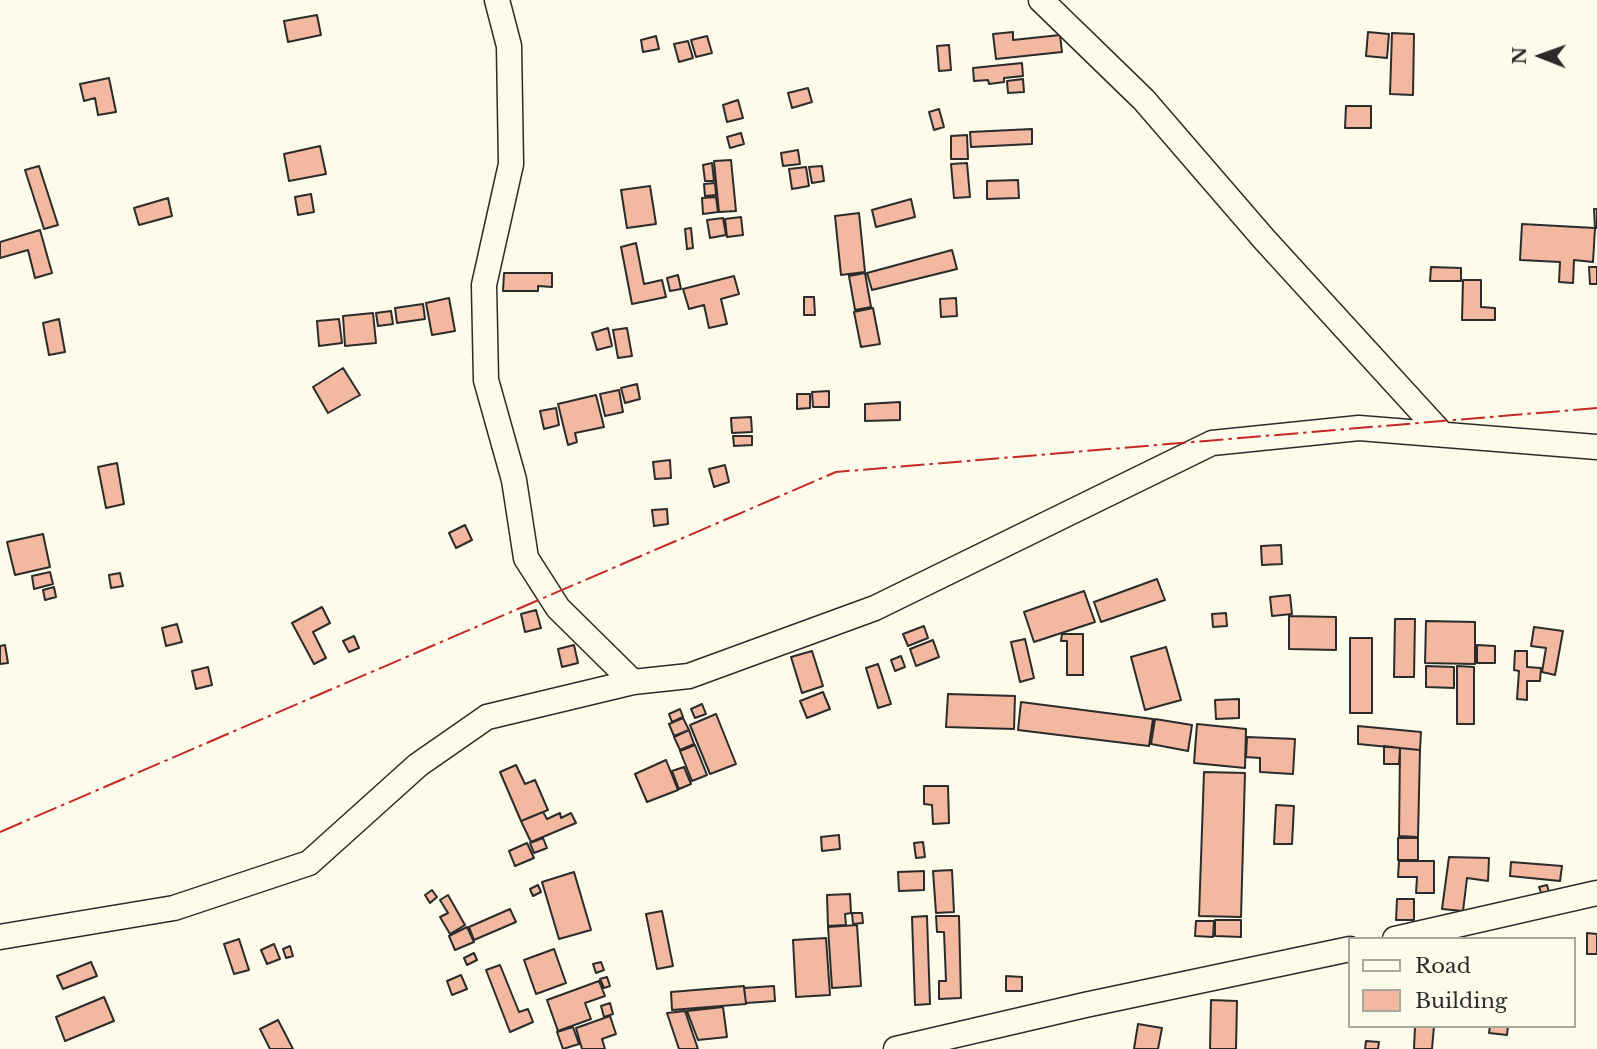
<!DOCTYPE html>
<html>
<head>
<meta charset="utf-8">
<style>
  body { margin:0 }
  #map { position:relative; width:1597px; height:1049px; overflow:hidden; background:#fdfbea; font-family:"Libre Baskerville",serif }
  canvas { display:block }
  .legend { position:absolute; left:1348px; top:937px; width:228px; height:91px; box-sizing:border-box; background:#fdfbea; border:2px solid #a9a89e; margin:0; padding:9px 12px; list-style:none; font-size:21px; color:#2b2b2b }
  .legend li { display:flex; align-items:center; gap:14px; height:35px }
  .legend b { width:35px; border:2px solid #a9a89e }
  .north { position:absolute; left:1506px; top:21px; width:70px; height:70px; -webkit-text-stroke:5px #fdfbea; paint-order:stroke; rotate:271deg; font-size:19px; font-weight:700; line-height:28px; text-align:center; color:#2b2b2b }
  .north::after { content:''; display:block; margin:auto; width:24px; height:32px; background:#2b2b2b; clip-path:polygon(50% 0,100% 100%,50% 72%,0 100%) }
</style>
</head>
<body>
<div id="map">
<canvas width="1597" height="1049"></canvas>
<ul class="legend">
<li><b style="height:9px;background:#fdfbea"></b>Road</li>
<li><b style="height:19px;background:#f2b8a0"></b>Building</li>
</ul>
<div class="north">N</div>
</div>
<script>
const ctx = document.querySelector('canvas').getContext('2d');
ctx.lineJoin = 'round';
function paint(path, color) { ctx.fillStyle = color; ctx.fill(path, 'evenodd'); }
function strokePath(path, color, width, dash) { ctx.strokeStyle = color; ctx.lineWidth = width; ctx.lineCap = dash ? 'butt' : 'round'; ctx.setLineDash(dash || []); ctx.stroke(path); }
const building = new Path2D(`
  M317 15 321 35 288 42 284 21Z
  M1013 32V40L1060 35 1062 52 996 59 993 34Z
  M1368 32 1389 34 1387 58 1366 56Z
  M1392 33 1414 34 1413 95 1390 94Z
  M656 36 659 49 643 52 641 40Z
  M707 36 712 53 696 57 691 40Z
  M688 41 693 58 679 62 674 44Z
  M949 45 951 70 939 71 937 46Z
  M1022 63 1023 76 1004 78V82L989 84 988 80 974 81 973 68Z
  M109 78 116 112 98 115 95 98 84 101 80 84Z
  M1023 79 1024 92 1008 93 1007 81Z
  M808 88 812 102 792 108 788 93Z
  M738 100 743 118 727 122 723 105Z
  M1346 106H1371V128H1345Z
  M939 109 944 127 934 130 929 112Z
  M1032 129V144L971 147 970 132Z
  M741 133 744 144 730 148 727 137Z
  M967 135 968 159H951V136Z
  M320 146 326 174 289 181 284 154Z
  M798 150 800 164 783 166 781 153Z
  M731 160 736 211 719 212 714 161Z
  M712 163 714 181H705L703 165Z
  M967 163 970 197 954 198 951 164Z
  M39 166 58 225 44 229 25 170Z
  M822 166 824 181 812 183 809 167Z
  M806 167 809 186 792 189 789 169Z
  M1018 180 1019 198 987 199V181Z
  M715 183 716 195 705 196 704 184Z
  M650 186 656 224 627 228 621 190Z
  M311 194 314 212 298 215 295 197Z
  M716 197 718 212 703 214 702 198Z
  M168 198 172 216 139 225 134 208Z
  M911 199 915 217 876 227 872 210Z
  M1594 209H1597V228H1595Z
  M859 213 865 272 841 275 835 216Z
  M741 217 743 235 727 237 725 219Z
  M723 218 726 235 710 238 707 220Z
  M1522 224 1595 228 1593 262 1574 260 1573 283 1559 282 1560 262 1520 260Z
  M691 228 693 248 687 249 685 229Z
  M40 230 52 273 35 278 28 250 0 258V242Z
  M636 243 644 284 662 280 666 297 632 304 621 247Z
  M952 250 957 269 872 290 867 273Z
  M1431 267 1461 268V281H1430Z
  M1589 267H1597V284H1590Z
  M504 273H552V287L538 286V291H503Z
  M865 273 871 307 855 310 849 276Z
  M678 275 681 289 670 291 667 278Z
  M734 276 739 294 721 299 727 324 709 328 704 305 689 309 683 289Z
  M1463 280H1481V307L1495 308V320H1462Z
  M804 297H814L815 315H804Z
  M449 298 455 331 432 335 426 303Z
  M956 298 957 316 941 317 940 299Z
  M423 304 425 319 397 323 395 308Z
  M873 308 880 344 861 347 854 312Z
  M391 311 393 324 378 326 376 313Z
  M373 313 376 343 345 346 343 316Z
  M59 319 65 352 49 355 43 323Z
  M339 319 342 343 319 346 317 321Z
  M608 328 612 346 597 350 592 333Z
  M627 328 632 356 618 358 613 330Z
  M343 368 360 395 328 413 313 387Z
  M637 384 640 399 625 403 621 388Z
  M619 390 623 412 605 416 600 394Z
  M829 391V407H813L812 392Z
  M797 394H810V408L797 409Z
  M596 395 604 427 575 433 577 442 568 445 558 404Z
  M900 402V420L865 421V404Z
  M556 408 559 425 544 429 540 411Z
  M751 417 752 432 732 433 731 418Z
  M733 436H752V445L734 446Z
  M670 460 671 478 655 479 653 462Z
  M117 463 124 504 106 508 98 467Z
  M725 465 729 482 714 487 709 469Z
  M667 509 668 524 654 526 652 510Z
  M465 525 472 540 456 548 449 533Z
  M43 534 50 567 15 575 7 542Z
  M1281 545 1282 564 1262 565 1261 546Z
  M50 572 53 584 34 589 32 576Z
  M120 573 123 586 111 588 109 575Z
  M1157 579 1165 600 1101 622 1094 602Z
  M54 587 56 597 45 600 43 590Z
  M1084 591 1095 622 1034 642 1024 612Z
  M1290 595 1292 614 1272 616 1270 597Z
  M322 607 330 623 313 632 326 658 314 664 292 623Z
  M536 610 541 628 525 632 521 614Z
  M1226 613 1227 626 1213 627 1212 614Z
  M1289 616 1336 617V650L1289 649Z
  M1395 619H1415L1414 677H1394Z
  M1426 621 1475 622V664L1425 663Z
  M177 624 182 642 166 646 162 628Z
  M924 626 928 638 908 646 903 634Z
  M1534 627 1563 631 1555 675 1542 672 1546 648 1531 646Z
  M1062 634H1083V675H1067V641H1061Z
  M354 636 359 648 349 652 343 641Z
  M1350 638H1372V713H1350Z
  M1025 639 1034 678 1020 682 1011 642Z
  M933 640 939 657 916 666 910 649Z
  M5 645 8 663 0 664V646Z
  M574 645 578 663 562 667 558 649Z
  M1477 645 1495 646V663H1477Z
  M1166 647 1181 700 1145 710 1131 657Z
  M812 651 823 686 802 693 791 657Z
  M1515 651H1527V667L1541 668 1540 681H1527V700L1517 699 1519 671 1514 670Z
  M901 656 905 667 895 671 891 660Z
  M878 664 891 704 878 708 866 668Z
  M1426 666 1454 667V688L1426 687Z
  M1457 666 1474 667V724H1457Z
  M208 667 212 685 196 689 192 671Z
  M823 692 830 709 807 718 800 701Z
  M948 694 1015 696 1014 729 946 727Z
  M1239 699V718L1216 719 1215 700Z
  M1021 702 1153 719 1149 746 1018 730Z
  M702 704 706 714 695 718 691 709Z
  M680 709 683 717 672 722 669 714Z
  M716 714 736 764 710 774 690 725Z
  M683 718 689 730 674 736 669 724Z
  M1155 719 1192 725 1188 751 1151 744Z
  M1197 724 1246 729 1245 768 1194 763Z
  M1358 726 1421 732 1420 750 1358 744Z
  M689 730 694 744 680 750 674 737Z
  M1247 737 1295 739 1293 774 1260 772V758L1246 757Z
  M695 745 707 775 692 781 680 751Z
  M1384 746 1400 748 1399 764H1384Z
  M1400 748 1420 750 1418 837 1399 836Z
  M666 760 678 790 647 802 635 774Z
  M516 765 525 784 535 780 548 810 521 821 500 772Z
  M684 767 691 784 679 789 672 771Z
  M1204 772 1245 773 1241 917 1199 916Z
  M924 786H948L949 823 933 824 932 805 924 804Z
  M1276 805 1294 806 1292 844H1274Z
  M543 812 547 819 560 813 561 818 571 813 576 823 531 842 521 821Z
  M839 835 840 849 822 851 821 837Z
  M543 838 547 848 534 853 530 843Z
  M1398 838H1418V860H1398Z
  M923 842 925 857 916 858 914 843Z
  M527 843 534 858 515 866 509 851Z
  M1449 857 1489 858 1488 881 1467 878 1463 911 1442 909Z
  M1399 861H1434V893H1416L1417 877H1398Z
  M1511 862 1562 866 1560 881 1510 876Z
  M952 870 954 912 936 913 933 871Z
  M924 871V890L899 891 898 872Z
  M574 872 591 930 559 939 542 882Z
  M538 885 541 892 533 896 530 889Z
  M1547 885 1549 892 1542 895 1539 887Z
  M432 890 437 897 430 903 425 895Z
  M850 894 851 913 845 914 846 925 828 926 827 895Z
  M448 895 465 925 450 934 440 917 448 913 440 900Z
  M1397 899H1414V920H1396Z
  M510 909 516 922 474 940 469 927Z
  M662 911 673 966 657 969 646 914Z
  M852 913H862L863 923 853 924Z
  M927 916 930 1004 915 1005 912 917Z
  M936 916H959L961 998 939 999V981H946L944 932H937Z
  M1215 920H1241V937L1215 936Z
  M1196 921H1214L1213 937 1195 936Z
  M857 925 861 986 832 988 828 927Z
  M467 927 474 942 455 950 449 936Z
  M1587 933 1597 934V954H1587Z
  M826 938 830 995 796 997 793 940Z
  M239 939 249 970 234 974 224 944Z
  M274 944 280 959 267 964 261 950Z
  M290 946 293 956 286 958 283 949Z
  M554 949 566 983 536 994 524 960Z
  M474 953 477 960 467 965 464 958Z
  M91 962 97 976 63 989 57 976Z
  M601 962 604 970 596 973 593 964Z
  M500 965 519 1012 528 1009 533 1022 510 1032 486 970Z
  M461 975 467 989 452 995 447 981Z
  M1006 976 1022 977V991H1006Z
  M607 977 610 986 604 988 600 979Z
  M599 981 605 996 585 1003 591 1019 558 1031 547 1000Z
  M744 986 746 1004 672 1010 671 992Z
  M774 986 775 1001 746 1003 744 988Z
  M104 997 114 1021 65 1041 56 1017Z
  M1211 1000 1237 1001 1236 1049H1210Z
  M610 1003 613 1014 604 1017 601 1006Z
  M723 1007 727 1037 698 1040 687 1011Z
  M685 1011 698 1049H679L667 1013Z
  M610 1016 616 1034 602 1039 605 1049H582L576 1028Z
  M278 1020 293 1049H270L260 1029Z
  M1138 1024 1162 1028 1158 1049H1134Z
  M1415 1026H1434L1432 1049H1414Z
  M1490 1026H1508L1507 1035 1489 1033Z
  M573 1027 579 1044 563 1049 557 1032Z
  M1366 1041 1379 1042 1378 1049H1365Z`);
paint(building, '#f2b8a0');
strokePath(building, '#2b2b2b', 2);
const street = new Path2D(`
  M497 0 509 46 511 164 484 285 486 380 514 480 526 558 558 608 633 682
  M1041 0 1144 100 1264 239 1442 434
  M0 937 174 908 309 863 418 765 487 717 633 682 689 676 875 608 1212 443 1359 428 1597 447
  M1395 939 1597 893
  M896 1049 1085 1005 1350 949`);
strokePath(street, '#2b2b2b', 27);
strokePath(street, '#fdfbea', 24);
strokePath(new Path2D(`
  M0 832 836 472 1597 408`), '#c62828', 2, [24, 5, 3.5, 5]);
</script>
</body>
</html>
